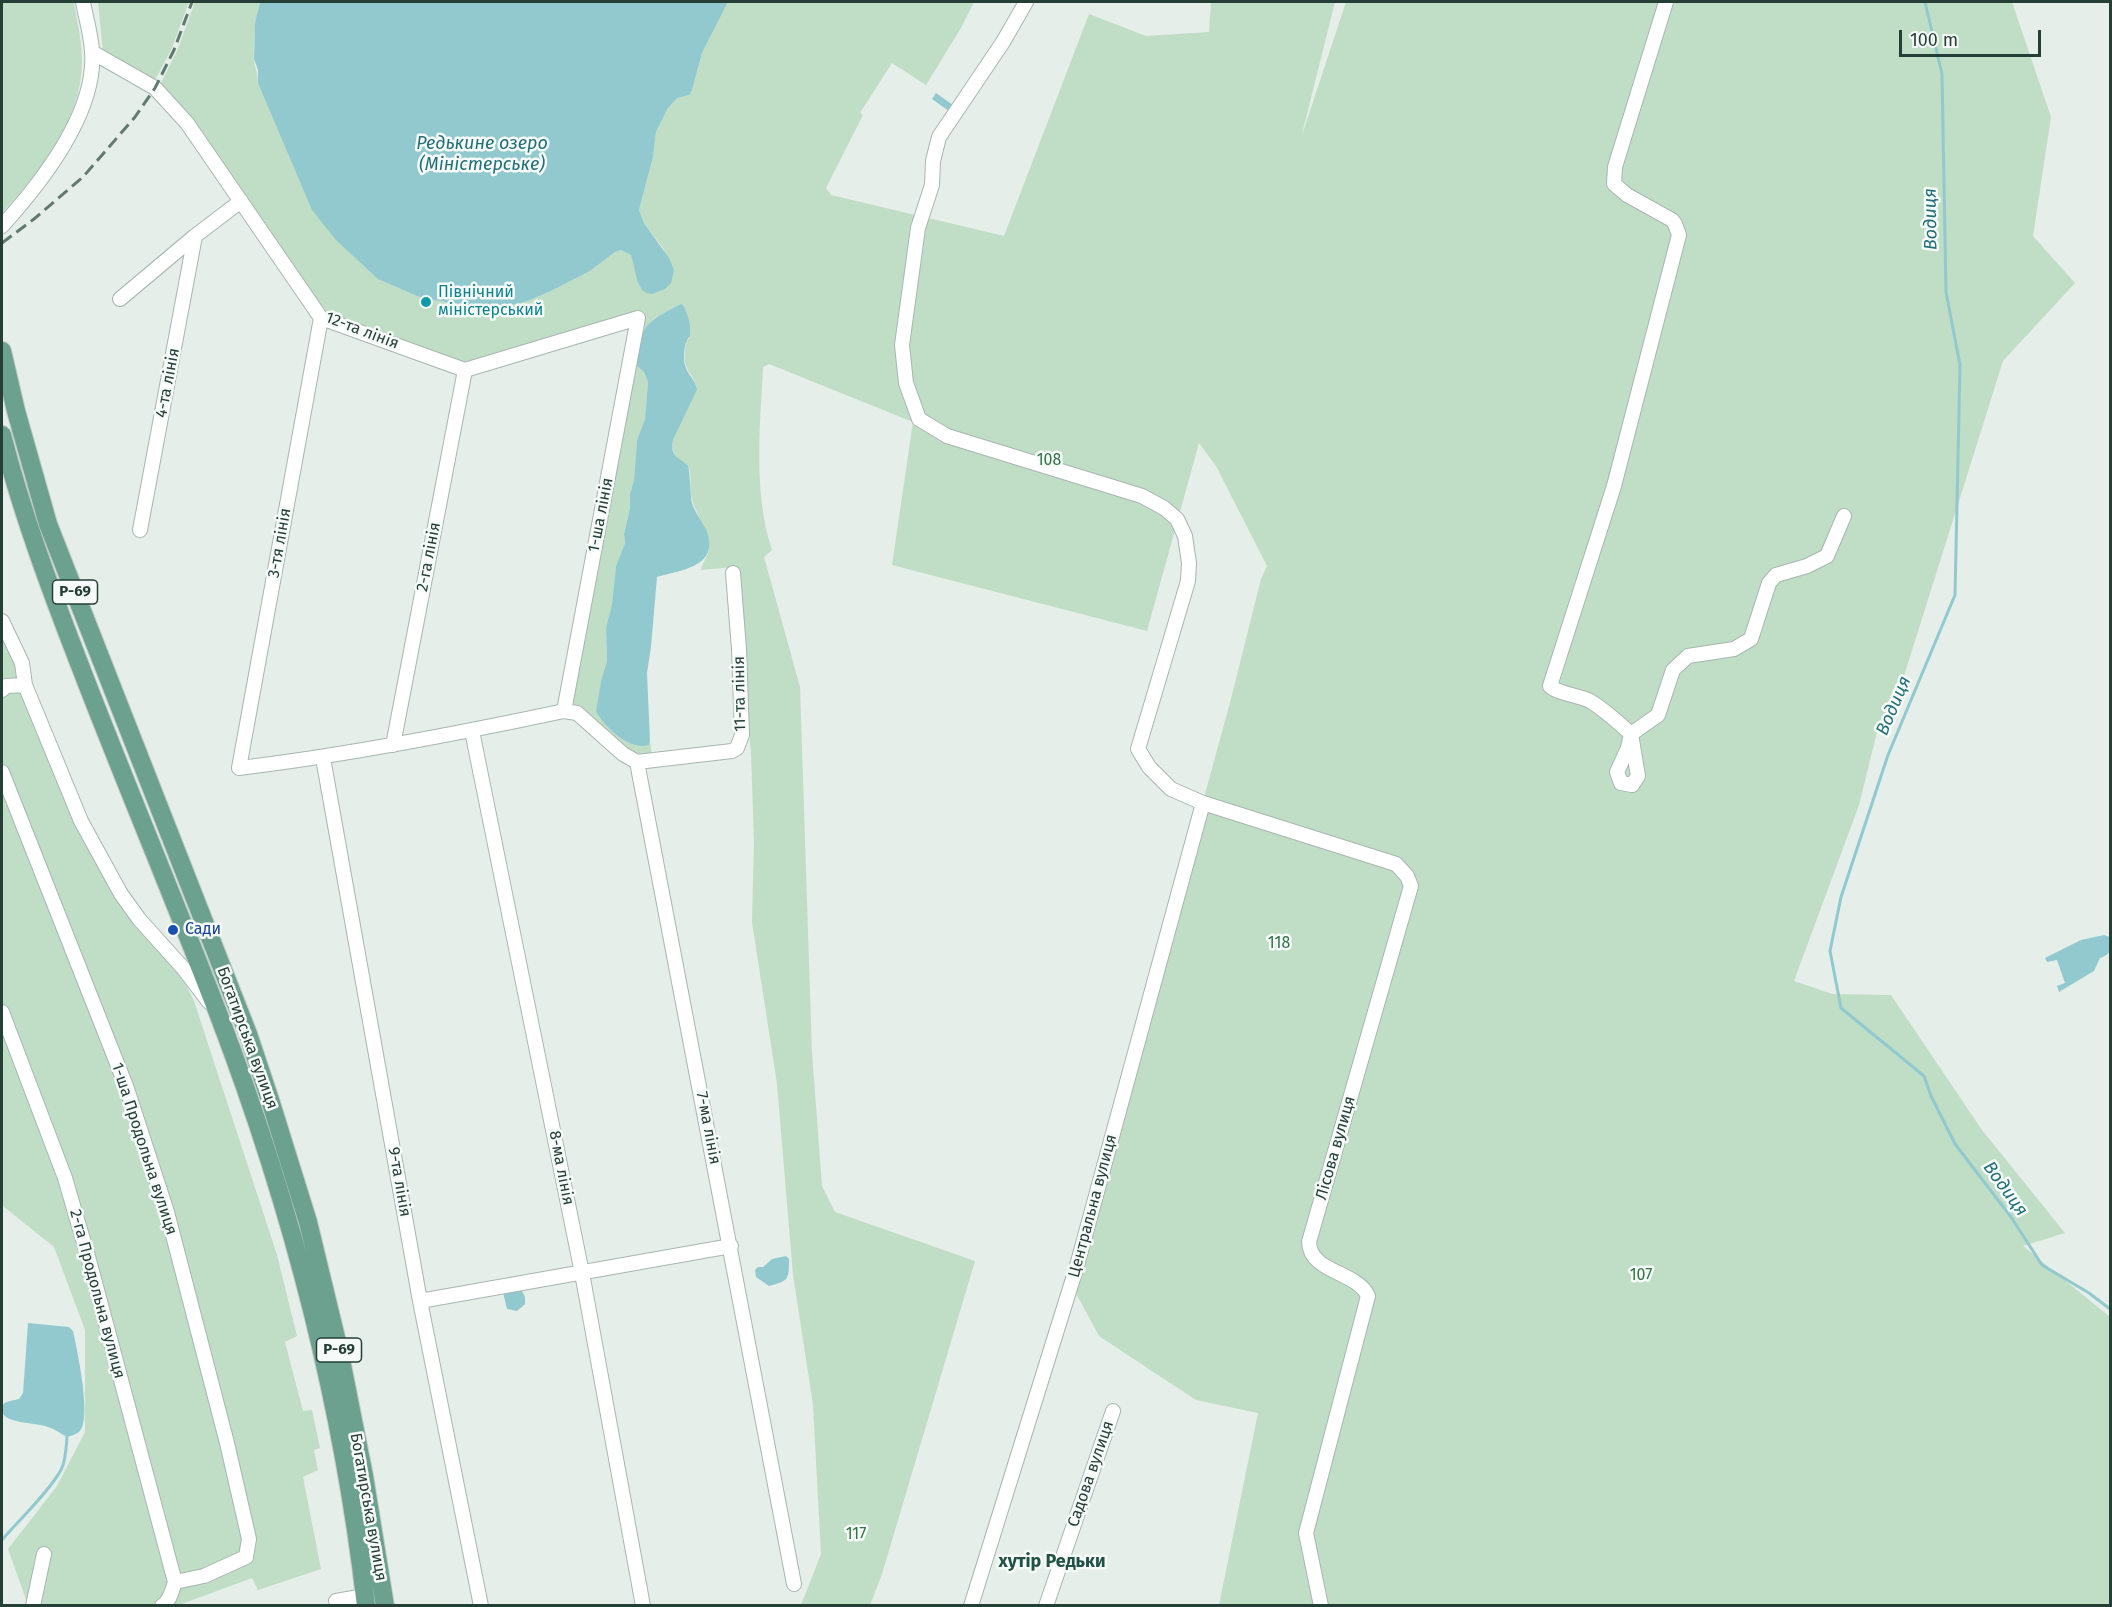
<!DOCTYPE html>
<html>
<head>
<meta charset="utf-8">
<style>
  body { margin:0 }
  #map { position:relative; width:2112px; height:1607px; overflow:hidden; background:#e5eee9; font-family:"Fira Sans",sans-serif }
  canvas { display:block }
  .frame { position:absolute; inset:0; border:3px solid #253f37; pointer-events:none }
  .scale { position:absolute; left:1899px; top:30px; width:142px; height:27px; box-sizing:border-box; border:3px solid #253f37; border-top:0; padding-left:8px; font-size:18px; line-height:21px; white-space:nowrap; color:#253f37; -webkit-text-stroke:4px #f6faf8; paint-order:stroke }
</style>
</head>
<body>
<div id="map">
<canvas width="2112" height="1607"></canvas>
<div class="frame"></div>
<div class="scale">100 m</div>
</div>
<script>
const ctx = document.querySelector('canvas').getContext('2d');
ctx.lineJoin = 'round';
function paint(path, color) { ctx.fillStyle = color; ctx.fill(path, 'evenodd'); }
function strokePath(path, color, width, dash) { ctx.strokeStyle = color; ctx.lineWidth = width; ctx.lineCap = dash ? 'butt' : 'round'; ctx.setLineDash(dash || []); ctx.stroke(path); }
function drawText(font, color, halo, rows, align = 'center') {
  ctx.font = font + ' "Fira Sans",sans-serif'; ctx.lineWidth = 5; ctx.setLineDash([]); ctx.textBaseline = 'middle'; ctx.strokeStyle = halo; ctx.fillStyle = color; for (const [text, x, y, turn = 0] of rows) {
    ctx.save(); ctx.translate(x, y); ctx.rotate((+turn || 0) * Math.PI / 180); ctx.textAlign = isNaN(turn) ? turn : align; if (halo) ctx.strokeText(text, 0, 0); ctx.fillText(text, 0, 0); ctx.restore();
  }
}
paint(new Path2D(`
  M2 2H74C77 21 82 41 82 61 82 120 40 172 2 213Z
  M98 2H189L171 50 154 82 103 51Z
  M195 2H260C256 13 253 46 254 59 254 65 258 74 258 83L422 298 494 310 528 301 553 290 590 271 615 252 621 250 631 255 637 280 674 270 663 248 644 223 639 210 653 157 656 132 668 108 677 98 692 90 702 53 728 2H974L961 28 926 85 892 63 860 113 863 115 826 188 831 195 1004 236 1089 14 1146 36 1209 32 1211 2H1335L1301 138 1346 2H2012L2051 117 2033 236 2075 283 2003 361 1904 676 1878 728 1859 805 1794 981 1832 994 1891 995 1982 1130 2065 1233 2023 1246 2110 1317V1605H1219L1258 1413 1196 1400 1099 1336 1071 1284 1231 699 1261 579 1267 566 1216 466 1199 443 1147 631 892 565 913 422 769 364 763 367C760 427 753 492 772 550L764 557 800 687 812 1053 822 1186 835 1212 975 1261 882 1574 870 1605H801L821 1554 813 1405 793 1275 777 1084 752 922 754 842 751 753 734 567 701 570C702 563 709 555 709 548 710 530 696 516 692 499 689 488 692 477 689 467 678 460 671 454 673 440L697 390C695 372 682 373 685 350 686 344 687 341 690 336L683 305 681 304 653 319 640 336 638 316 599 322 502 351 466 364 323 314 217 161C209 130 181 109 159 87L177 51Z
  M636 365 644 372 648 382 645 419 637 440 634 480 630 494V508L624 534 625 543 616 566 612 604 606 628 607 661 601 681 596 711C611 735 622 740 649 745L650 741 652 756C620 757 595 724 573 704L570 697Z
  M2 631 81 834 179 971 194 1001 277 1255 297 1336 285 1342 303 1411 312 1410 320 1448 314 1450 318 1470 303 1477 321 1569 258 1590 252 1578 179 1605H28L8 1549 57 1486 85 1432V1330L54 1247 4 1207 2 1202Z`), '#c0ddc6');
paint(new Path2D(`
  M260 2H728L702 53 692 90 689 95 677 98 668 108 656 132 653 157 639 210 644 223 669 258 674 270 671 283 665 289 652 294 647 293 642 290 637 280 631 255 621 250 615 252 590 271 553 290 528 301 494 310 422 298 378 279 336 240 312 210 258 83V70L254 59 255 23Z
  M936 93 953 105 949 111 932 99Z
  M681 304 683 305C687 313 691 323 690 332 690 341 690 333 687 341 684 346 683 359 685 365 687 375 696 379 697 390L673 440C670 458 679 456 688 466 690 469 690 495 692 503 695 513 703 522 707 532 719 567 681 570 657 577L651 647 647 673 650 741 649 745C630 751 604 727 596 711L601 681 607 661 606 628 612 604 616 566 625 543 624 534 630 508V494L634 480 637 440 645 419 648 382 644 372 636 365C642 324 644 323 681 304Z
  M2104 935 2110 937C2111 949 2112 954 2100 958L2094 971 2059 992 2057 986 2065 983 2057 960 2047 962 2045 958 2081 940Z
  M786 1256 789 1259C789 1279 789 1281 769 1286L756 1277 755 1270 758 1267H763L772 1259Z
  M521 1289 525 1297V1304L517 1311 507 1309 503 1292Z
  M28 1323 69 1327 73 1331C77 1349 92 1418 80 1431 77 1434 71 1436 67 1437 60 1433 53 1428 45 1426 35 1423 3 1423 2 1411 0 1401 12 1401 19 1399L23 1393Z`), '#91c9cf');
strokePath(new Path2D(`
  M1925 2 1942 74 1946 292 1960 365 1955 595 1888 755 1841 897 1830 951 1841 1008 1924 1076 1931 1096 1955 1144 2011 1217 2042 1265 2089 1293 2110 1309
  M2 1540C19 1520 48 1493 61 1470 66 1460 66 1448 67 1437`), '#91c9cf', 3);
const minor = new Path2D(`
  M1026 2 1003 42 939 137 933 161 932 185 918 228 902 345 906 383 919 419 947 436 1142 496 1164 508 1177 519 1185 536 1189 563 1188 581 1138 749 1149 767 1171 789 1203 803 1396 864 1407 876 1411 886 1309 1242C1310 1273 1357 1271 1368 1296L1306 1533 1321 1606
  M1666 2 1615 167 1614 184 1627 195 1672 220 1675 224 1679 235 1614 486 1550 686C1558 694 1578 695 1590 701 1605 710 1618 722 1631 734L1628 748 1617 772 1621 783 1632 785 1638 776 1631 734 1658 715 1673 670 1688 656 1734 649 1751 639 1769 583 1776 575 1807 566 1827 556 1844 516
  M92 52 155 88 187 123 321 318 465 370 638 318 564 711
  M2 226C41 183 97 113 92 51 91 35 86 18 83 2
  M120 299 195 236 241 201
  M321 318 239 768C348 755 456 734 564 711L577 713 623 754 637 762 794 1584
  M140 530 195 236
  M2 621 22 663 25 685 81 821 121 894 139 919 183 968 209 1002
  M2 690 6 686 25 685
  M472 731 582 1273 643 1606
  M393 745 465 370
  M323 758 420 1301 481 1606
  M637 762 732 751 737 748 742 735 739 649 733 573
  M2 772 126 1086 167 1212 227 1443 249 1539 246 1557 204 1576 175 1582C172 1591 170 1601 162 1606
  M2 1012 65 1178 89 1260 175 1582
  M420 1301 731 1246
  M336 1601 365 1596
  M33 1606 44 1554
  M971 1606 1076 1269 1203 803
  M1046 1606 1113 1411`);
const major = new Path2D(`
  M2 351 16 411 48 524 248 1034 270 1100 308 1222 339 1350 364 1476 385 1606
  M2 435C22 513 50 588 79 663 124 780 173 896 218 1013 291 1204 343 1403 366 1606`);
strokePath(minor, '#a8b6b0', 16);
strokePath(major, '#c2c9c7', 20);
strokePath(minor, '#fff', 14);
strokePath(major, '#6ca190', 18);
strokePath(new Path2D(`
  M2 243 34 219 83 177 135 117 155 88 174 50 192 2`), '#607a72', 3, [12, 6]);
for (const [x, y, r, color] of [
  [426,302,6,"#0f9aa8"],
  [173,930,6,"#1a4fb4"]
]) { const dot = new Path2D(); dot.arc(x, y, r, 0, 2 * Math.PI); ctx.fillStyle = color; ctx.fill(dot); strokePath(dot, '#f6faf8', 2); }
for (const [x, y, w] of [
  [75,592,45],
  [339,1350,45]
]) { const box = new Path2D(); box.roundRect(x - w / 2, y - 12, w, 24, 4.5); ctx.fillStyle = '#f6faf8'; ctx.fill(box); strokePath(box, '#253f37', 1.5); }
drawText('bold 15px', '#253f37', null, [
  ["Р-69",75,592],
  ["Р-69",339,1350]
]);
drawText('16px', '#0d838f', '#f6faf8', [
  ["Північний",438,293],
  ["міністерський",438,311]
], 'left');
drawText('16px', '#253f37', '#f6faf8', [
  ["12-та лінія",362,331,21],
  ["4-та лінія",168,383,-79],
  ["1-ша лінія",601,515,-79],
  ["3-тя лінія",280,543,-80],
  ["2-га лінія",429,557,-79],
  ["11-та лінія",740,694,-91],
  ["Богатирська вулиця",247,1038,70],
  ["7-ма лінія",708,1128,79],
  ["Лісова вулиця",1336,1148,-74],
  ["1-ша Продольна вулиця",144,1149,72],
  ["8-ма лінія",561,1168,79],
  ["9-та лінія",399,1182,80],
  ["Центральна вулиця",1093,1206,-75],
  ["2-га Продольна вулиця",97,1294,75],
  ["Садова вулиця",1091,1474,-71],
  ["Богатирська вулиця",368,1507,80]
]);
drawText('16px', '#317447', '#f6faf8', [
  ["108",1049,461],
  ["118",1279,944],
  ["107",1641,1276],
  ["117",856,1535]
]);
drawText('16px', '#164399', '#f6faf8', [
  ["Сади",185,930]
], 'left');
drawText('italic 18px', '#216f79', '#f6faf8', [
  ["Редькине озеро",482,144],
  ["(Міністерське)",482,165],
  ["Водиця",1931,219,-91],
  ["Водиця",1894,706,-67],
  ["Водиця",2005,1189,54]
]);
drawText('bold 18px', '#215142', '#f6faf8', [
  ["хутір Редьки",1052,1562]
]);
</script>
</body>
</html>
